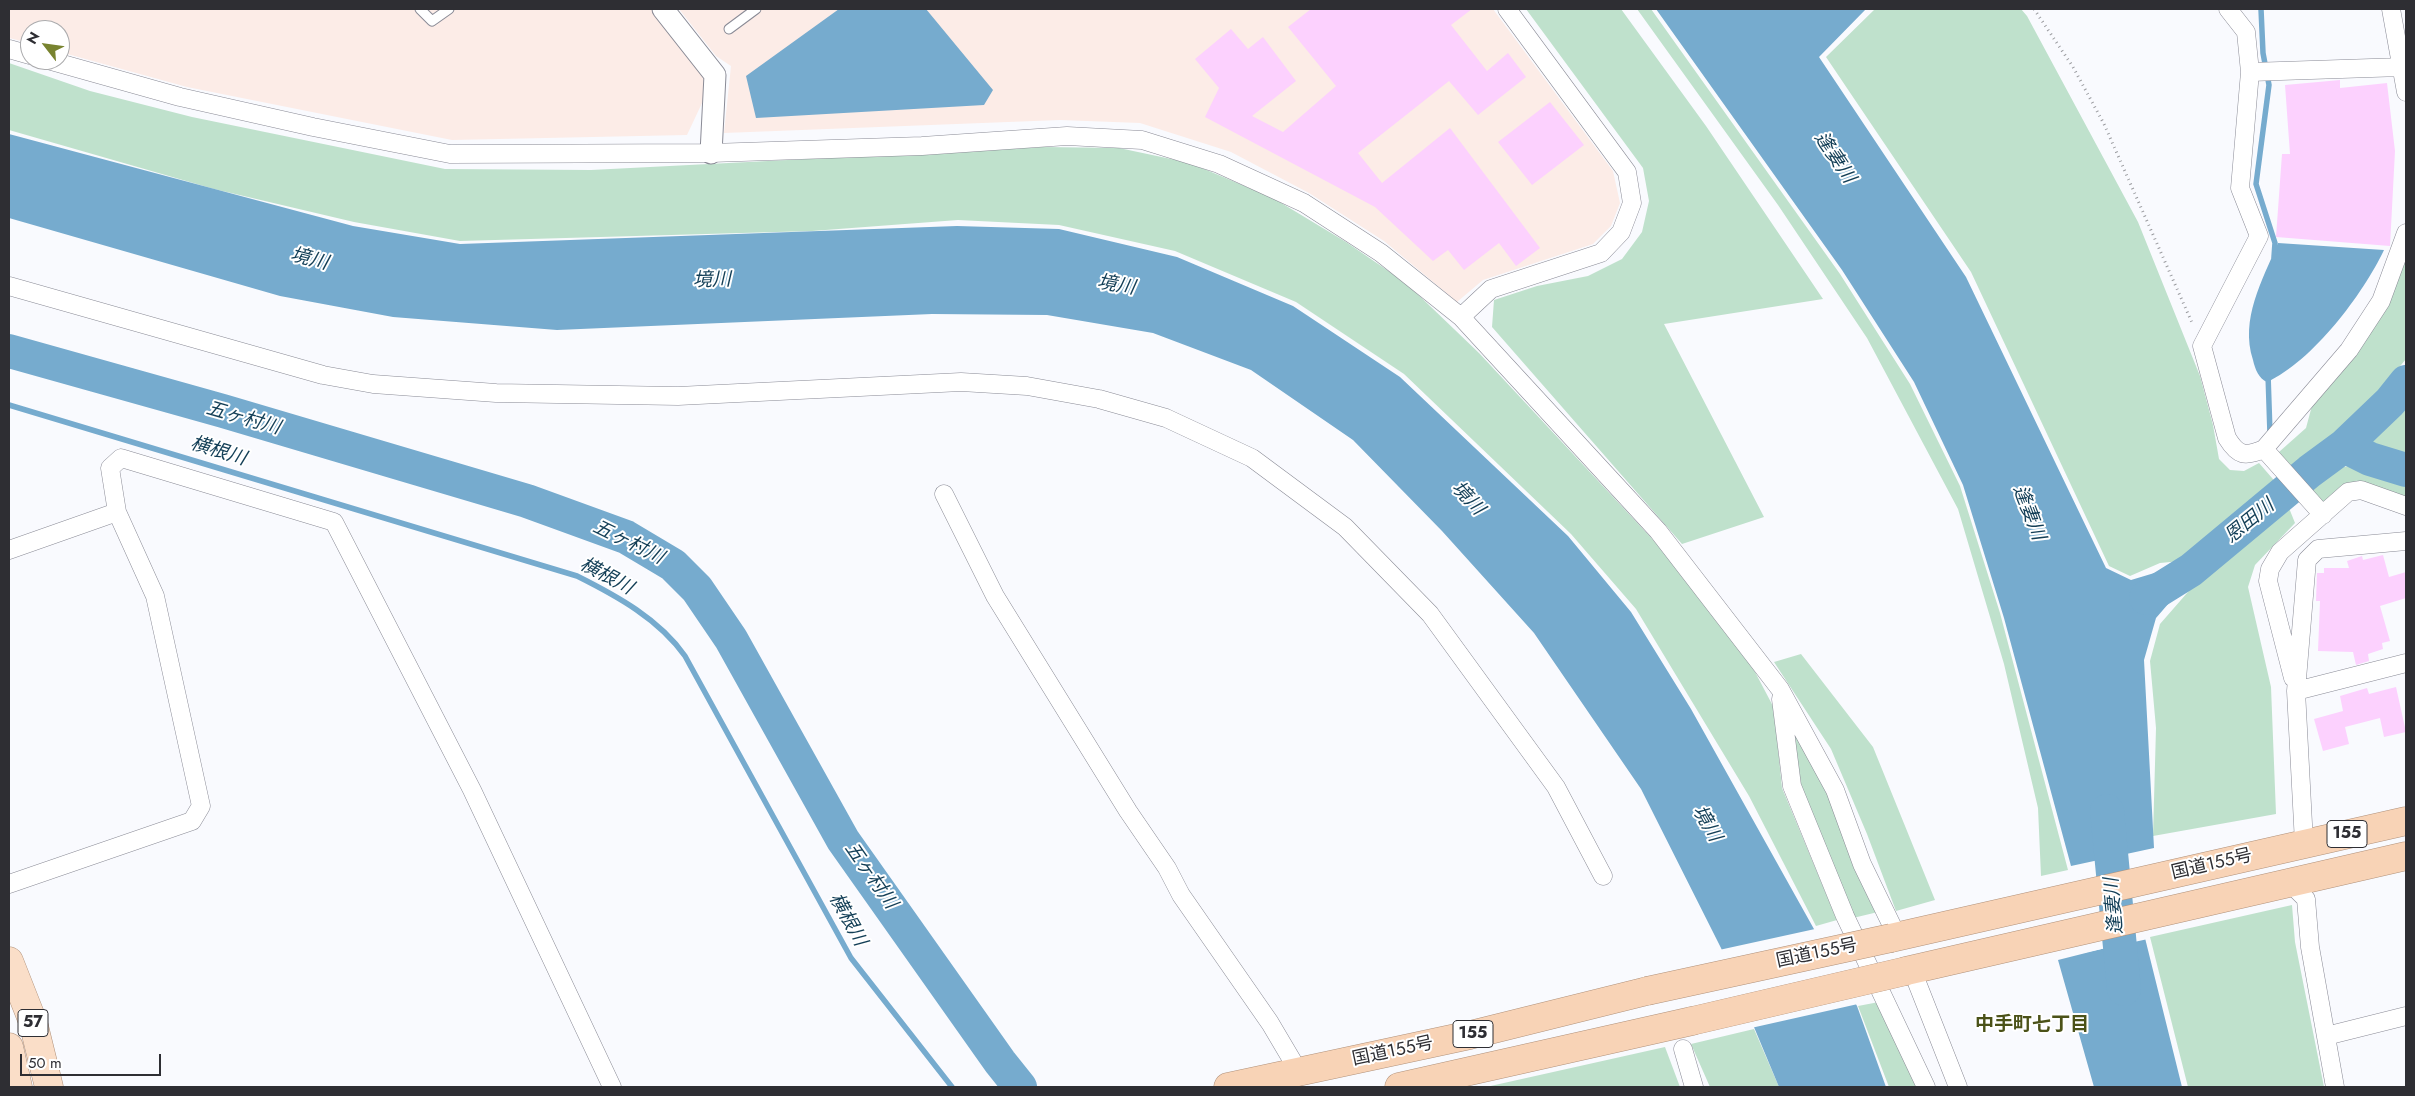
<!DOCTYPE html>
<html>
<head>
<meta charset="utf-8">
<style>
  body { margin:0 }
  #map { position:relative; width:2415px; height:1096px; overflow:hidden; background:#f9fafe; font-family:Jost,sans-serif }
  canvas { display:block }
  .frame { position:absolute; inset:0; border:10px solid #2e2e33; pointer-events:none }
  .north { position:absolute; left:20px; top:20px; width:50px; height:50px; box-sizing:border-box; background:#fff; border:1px solid #ababad; border-radius:50%; rotate:300deg; font-size:14px; font-weight:700; line-height:20px; text-align:center; color:#2e2e33 }
  .north::after { content:''; display:block; margin:auto; width:18px; height:22px; background:#78832f; clip-path:polygon(50% 0,100% 100%,50% 72%,0 100%) }
  .scale { position:absolute; left:20px; top:1054px; width:141px; height:22px; box-sizing:border-box; border:2px solid #2e2e33; border-top:0; padding-left:6px; font-size:15px; line-height:18px; white-space:nowrap; color:#2e2e33; -webkit-text-stroke:4px #fff; paint-order:stroke }
</style>
</head>
<body>
<div id="map">
<canvas width="2415" height="1096"></canvas>
<div class="frame"></div>
<div class="north">N</div>
<div class="scale">50 m</div>
</div>
<script>
const ctx = document.querySelector('canvas').getContext('2d');
ctx.lineJoin = 'round';
function paint(path, color) { ctx.fillStyle = color; ctx.fill(path, 'evenodd'); }
function strokePath(path, color, width, dash) { ctx.strokeStyle = color; ctx.lineWidth = width; ctx.lineCap = dash ? 'butt' : 'round'; ctx.setLineDash(dash || []); ctx.stroke(path); }
function drawText(font, color, halo, rows, align = 'center') {
  ctx.font = font + ' Jost,"Noto Sans JP",sans-serif'; ctx.lineWidth = 4; ctx.setLineDash([]); ctx.textBaseline = 'middle'; ctx.strokeStyle = halo; ctx.fillStyle = color; for (const [text, x, y, turn = 0] of rows) {
    ctx.save(); ctx.translate(x, y); ctx.rotate((+turn || 0) * Math.PI / 180); ctx.textAlign = isNaN(turn) ? turn : align; if (halo) ctx.strokeText(text, 0, 0); ctx.fillText(text, 0, 0); ctx.restore();
  }
}
paint(new Path2D(`
  M9 9H652L704 74 703 101 687 135 452 140 187 87 60 52V30H30V43L9 38Z
  M679 9H1493L1613 171 1620 203 1611 226 1593 244 1483 280 1457 302 1384 241 1309 193 1231 152 1140 123 1060 120 724 133 731 66 716 56Z`), '#fcece7');
paint(new Path2D(`
  M1526 9H1621L1706 126 1823 299 1664 324 1764 517 1682 544 1492 327 1494 300 1537 286 1588 276 1622 259 1642 232 1649 201 1643 168Z
  M1637 9H1651L1840 274 1910 384 1960 486 2000 613 2068 870 2041 876 2038 808 2004 664 1958 509 1867 338 1778 205Z
  M1875 9H2021L2027 16 2138 222 2200 376 2213 425 2219 459 2230 470 2244 471 2259 463 2279 486 2191 560 2160 563 2130 576 2109 566 1971 272 1826 57Z
  M9 63 90 91 192 117 445 169 591 170 1043 147 1119 148 1190 163 1273 198 1346 242 1406 283 1479 353 1656 543 1754 670 1774 708 1782 788 1837 920 1816 926 1749 796 1636 609 1571 534 1404 374 1296 302 1175 251 1059 225 958 220 812 231 460 241 354 222 214 189 9 130Z
  M2406 241V359L2387 382 2343 426 2293 468 2279 452 2306 428 2313 402Z
  M2406 403V463L2359 447Z
  M2355 465 2406 481V501L2353 482 2324 504 2312 491 2337 468Z
  M2287 503 2295 523 2255 565 2248 587 2271 687 2276 814 2153 836 2156 728 2150 661 2160 624 2208 569Z
  M1801 654 1873 747 1935 900 1896 911 1867 834 1831 749 1774 662Z
  M1800 730 1878 912 1853 918 1799 784 1794 731Z
  M2292 905 2295 942 2324 1087H2188L2150 937Z
  M1879 1002 1918 1087H1889L1858 1006Z
  M1754 1029 1779 1087H1710L1691 1044Z
  M1665 1047 1680 1087H1486Z`), '#bfe1cc');
paint(new Path2D(`
  M839 9H926L993 90 984 105 756 118 746 76Z
  M1656 9H1866L1819 57 1966 277 2106 568 2131 580 2181 565 2188 581 2156 618 2144 660 2154 848 2071 866 2004 618 1963 485 1914 382 1842 270Z
  M9 134 353 226 460 244 957 226 1059 229 1177 257 1293 306 1400 377 1568 536 1631 612 1691 709 1857 1006 1886 1087H1779L1721 948 1641 789 1534 633 1442 531 1353 440 1251 370 1153 333 1047 315 932 314 557 330 393 317 280 296 9 218Z
  M2278 243 2384 250C2363 294 2313 361 2267 382 2259 379 2255 369 2253 360 2240 319 2262 281 2278 243Z
  M2145 938 2182 1087H2094L2058 960Z`), '#76abce');
paint(new Path2D(`
  M1815 929 1858 1004 1751 1028 1719 950Z
  M2145 936 2148 939 2055 959 2057 957Z`), '#f9fafe');
strokePath(new Path2D(`
  M2261 9 2263 53 2269 85 2256 184 2275 243 2274 257
  M2268 374 2270 434
  M9 405 577 576C617 596 659 619 685 656L851 958 952 1087
  M2279 475 2285 494`), '#76abce', 5.5);
strokePath(new Path2D(`
  M9 351 223 411 527 501 626 537 673 565 697 589 731 639 843 840 1000 1062 1020 1087
  M2344 446 2370 459 2406 470
  M2146 598 2191 570 2310 471 2344 446 2390 402 2406 382
  M2107 811 2124 989`), '#76abce', 34);
paint(new Path2D(`
  M1311 9H1472L1451 25 1487 71 1508 53 1526 77 1478 115 1449 81 1358 153 1382 183 1450 128 1540 248 1516 266 1499 243 1464 270 1448 250 1433 261 1375 207 1205 117 1219 88 1195 59 1231 29 1248 49 1263 37 1296 81 1252 116 1283 132 1336 86 1288 27Z
  M2340 80V88L2387 83 2395 151 2390 246 2276 237 2282 154H2290L2285 85Z
  M1550 102 1584 145 1532 185 1498 142Z
  M2383 555 2389 577 2406 572V598L2380 606 2390 641 2382 643 2383 649 2368 654 2369 661 2356 665 2353 652 2318 651 2320 601H2316L2317 573H2324V568H2349L2347 561 2362 556 2363 560Z
  M2396 687 2406 732 2384 737 2380 718 2345 727 2349 744 2323 751 2314 719 2343 711 2340 696 2367 688 2369 694Z`), '#fcd1fe');
const service = new Path2D(`
  M420 9 432 21 449 9
  M729 29 756 9`);
const minor = new Path2D(`
  M2228 9 2246 32 2250 72
  M2391 9 2406 92
  M9 49 30 55
  M48 60 180 97 313 127 450 154 711 153 922 146 1067 136 1142 140 1219 164 1304 203 1381 253 1461 317 1658 531 1780 689 1835 790 1862 864 1897 936
  M2402 67 2250 72 2240 188 2259 236 2202 346 2227 438C2238 456 2245 457 2264 449L2349 350 2381 301 2406 233
  M9 286 323 375 373 384 496 393 678 396 961 382 1027 386 1099 399 1166 418 1252 458 1345 527 1430 614 1556 787 1603 876
  M1461 317 1491 289 1601 253 1621 232 1632 203 1627 172 1507 9
  M2264 449 2323 515
  M944 494 995 596 1128 811 1167 868 1181 895 1270 1023 1299 1072
  M117 512 110 468 121 458 334 522 472 790 612 1087
  M9 550 117 512 155 596 201 806 192 821 9 884
  M2293 678 2268 581 2270 569 2280 552 2348 492 2361 490 2406 506
  M2296 691 2406 663
  M1781 699 1792 786 1845 916 1926 1087
  M2304 843 2296 691 2307 560 2318 549 2406 541
  M2289 882 2306 899 2310 947 2335 1087
  M1912 970 1958 1087
  M2326 1036 2406 1016
  M1683 1049 1694 1087`);
const tertiary = new Path2D(`
  M663 9 715 75 711 153`);
const primary = new Path2D(`
  M9 961 33 1022 49 1087
  M9 1047 18 1087`);
const trunk = new Path2D(`
  M1891 938 2406 821
  M1906 971 2406 856
  M1228 1087 1470 1035 1647 991
  M1399 1087 1692 1021`);
strokePath(service, '#8a8b96', 11);
strokePath(minor, '#8a8b96', 19);
strokePath(tertiary, '#8a8b96', 23);
strokePath(primary, '#b0927c', 29);
strokePath(trunk, '#b0927c', 29);
strokePath(new Path2D(`
  M2034 9 2073 67 2104 124 2193 325`), '#9b9ca0', 3, [1, 4]);
strokePath(service, '#fff', 9);
strokePath(minor, '#fff', 18);
strokePath(tertiary, '#fff', 21);
strokePath(primary, '#fadec8', 28);
strokePath(trunk, '#f8d3b6', 28);
const trunkBridge = new Path2D(`
  M1647 991 1891 938
  M1692 1021 1906 971`);
strokePath(trunkBridge, '#b0927c', 29, []);
strokePath(trunkBridge, '#f8d3b6', 28);
for (const [x, y, w] of [
  [2347,834,40],
  [33,1023,30],
  [1473,1034,40]
]) { const box = new Path2D(); box.roundRect(x - w / 2, y - 13.5, w, 27, 4); ctx.fillStyle = '#fff'; ctx.fill(box); strokePath(box, '#2e2e33', 1); }
drawText('bold 16px', '#2e2e33', null, [
  ["155",2347,834],
  ["57",33,1023],
  ["155",1473,1034]
]);
drawText('18px', '#2e2e33', '#fff', [
  ["国道155号",2212,865,-13],
  ["国道155号",1817,954,-12],
  ["国道155号",1393,1052,-12]
]);
drawText('italic 19px', '#123e56', '#fff', [
  ["逢妻川",1834,158,56],
  ["境川",309,260,14],
  ["境川",712,281,-1],
  ["境川",1116,286,10],
  ["五ヶ村川",243,419,16],
  ["横根川",218,452,17],
  ["境川",1467,499,47],
  ["逢妻川",2028,513,69],
  ["恩田川",2250,522,-39],
  ["五ヶ村川",628,543,26],
  ["横根川",606,577,28],
  ["境川",1706,824,60],
  ["五ヶ村川",870,876,55],
  ["逢妻川",2115,906,-95],
  ["横根川",847,920,61]
]);
drawText('bold 19px', '#4b5218', '#fff', [
  ["中手町七丁目",2032,1025]
]);
</script>
</body>
</html>
